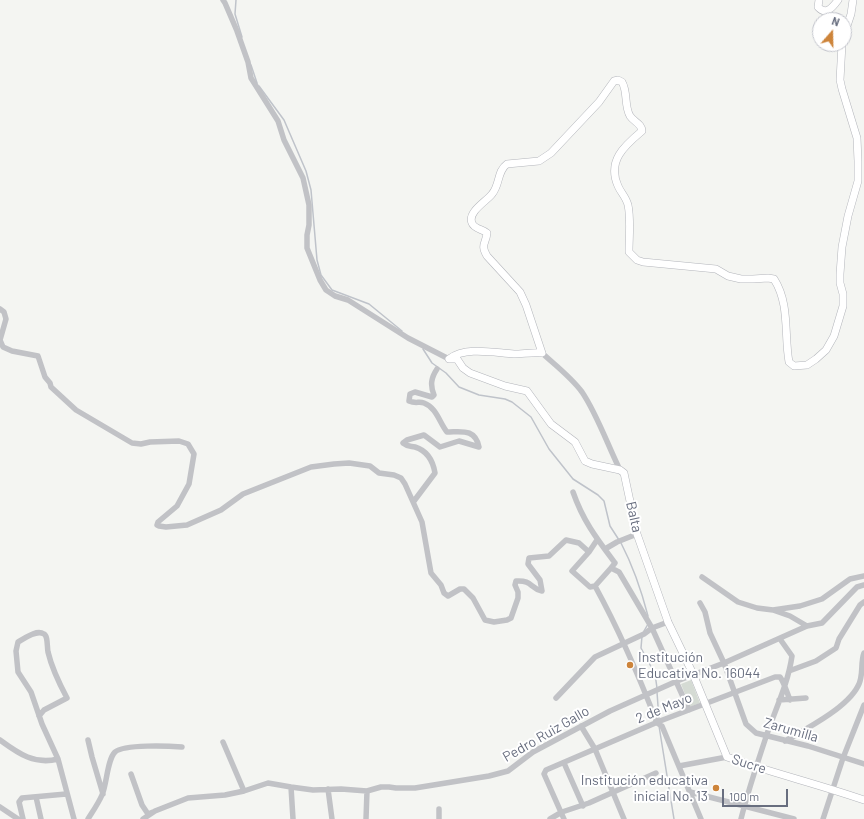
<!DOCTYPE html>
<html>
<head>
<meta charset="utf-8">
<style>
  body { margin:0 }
  #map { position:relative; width:864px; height:819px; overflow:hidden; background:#f4f5f2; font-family:Barlow,sans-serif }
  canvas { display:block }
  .north { position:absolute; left:812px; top:12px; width:40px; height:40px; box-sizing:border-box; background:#fff; border:1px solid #c3c5cc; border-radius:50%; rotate:20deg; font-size:11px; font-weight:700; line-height:16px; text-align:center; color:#686e7f }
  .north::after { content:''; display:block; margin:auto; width:14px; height:18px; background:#cd843a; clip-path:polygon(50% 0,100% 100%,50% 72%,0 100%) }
  .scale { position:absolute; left:722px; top:789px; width:66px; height:18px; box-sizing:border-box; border:2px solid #686e7f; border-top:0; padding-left:5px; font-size:12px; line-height:14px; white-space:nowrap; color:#686e7f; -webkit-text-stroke:3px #fff; paint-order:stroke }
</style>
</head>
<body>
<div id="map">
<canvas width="864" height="819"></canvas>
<div class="north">N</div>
<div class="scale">100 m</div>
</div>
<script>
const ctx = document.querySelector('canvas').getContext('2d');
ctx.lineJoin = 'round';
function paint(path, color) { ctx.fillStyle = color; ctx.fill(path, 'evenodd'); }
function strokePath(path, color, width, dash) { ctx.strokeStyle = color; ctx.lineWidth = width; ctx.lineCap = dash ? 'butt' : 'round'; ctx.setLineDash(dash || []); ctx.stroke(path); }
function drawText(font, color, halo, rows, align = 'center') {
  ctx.font = font + ' Barlow,sans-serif'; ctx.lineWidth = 4; ctx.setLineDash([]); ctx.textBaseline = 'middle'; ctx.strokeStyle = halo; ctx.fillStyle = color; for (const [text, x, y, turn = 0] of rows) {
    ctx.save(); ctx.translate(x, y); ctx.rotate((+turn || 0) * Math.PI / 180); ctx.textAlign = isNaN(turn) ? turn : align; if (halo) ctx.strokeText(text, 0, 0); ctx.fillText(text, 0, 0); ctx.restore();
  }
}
paint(new Path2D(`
  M691 680 700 703 690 707 681 684Z`), '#d5dbd4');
strokePath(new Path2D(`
  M236 0 235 14 242 37
  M251 65 257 83
  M259 86 284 120 306 171 311 190 317 260 321 275 332 290 369 304 402 331
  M423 349 432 363 446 373 459 387 479 395 505 399 512 402 531 417 549 449 573 479 598 495 604 501 610 526 619 540
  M621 543C634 568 641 589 648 616
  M644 631 648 624
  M642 636 641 648 655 674 657 688
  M657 692 659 720
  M659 726 674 819`), '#bfc3ca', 1.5);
const secondary = new Path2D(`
  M819 0 818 7C826 16 833 7 838 0
  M844 35 851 14 853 0
  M842 44 840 80 842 89 857 138 858 161V181L848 216 842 247 840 274V283L843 294V306L834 336 826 350 816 359 807 365 794 366 789 362C784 334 790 304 774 279L768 278 753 279H741L728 276 716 269 643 262 637 260 629 252C629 237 631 219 628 205 626 197 621 193 618 186 607 161 624 146 642 131 642 124 634 122 630 116 624 106 628 92 622 82L618 80 614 81 599 102 551 153 539 161 507 164C497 171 500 185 492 194 487 201 467 212 472 223 474 229 483 229 487 233 486 244 480 244 487 256L520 292 526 305 542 353C533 352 523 354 514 354 495 353 466 346 449 359H457L463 368 470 373 505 386 527 391 551 424 575 442 585 461 592 464 620 470 624 473 637 534 668 622 693 674 727 757C772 773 818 784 864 800`);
strokePath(secondary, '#b3b5bb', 8);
strokePath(new Path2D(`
  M223 0 225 3 237 31 248 62 251 78 278 121 284 140 303 178 309 205V225L307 235V248L320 280 326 290 335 296 348 300 408 338 449 359
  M0 309 4 312 6 319 0 340 3 347 12 351 38 356 45 377 50 383 51 387 76 410 132 443 141 444 150 442 179 441 188 444 194 454 189 484 177 506 158 522 157 525 159 526 166 527 187 525 221 510 243 494 311 467 334 464 349 463 370 466 379 473 394 475 401 478 405 484 422 522 431 573 441 585 444 593 448 596 460 589H464L473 598 485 620 494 622 507 620 511 618 518 598V592L515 585 516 581C533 580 529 588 542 591L540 580 528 564 529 558 549 556 566 540 579 543 589 552
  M542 353C555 365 571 377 582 392 597 414 608 446 620 470
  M573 492C583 521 597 539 615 563L611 568 619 572 652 628 689 710
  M414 501 435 473C433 461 428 451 415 447 410 446 408 447 403 443L407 440 424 435 440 447 459 441 479 447C475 428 461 432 447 432 439 422 437 408 424 403 419 401 416 404 409 401L410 394 415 392 432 397 434 395C430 385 431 378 437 369
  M605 549 617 542 637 534
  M702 577 738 602 757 608 773 610 800 606 822 599 850 579 864 576
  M595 586C619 630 639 676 657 723L662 726 701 819
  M595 586 590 587 572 571 589 552 597 540
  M595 586 611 568
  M700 603 705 612 710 633 724 663 746 724 756 733 808 746 864 764
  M773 610 790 616 807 626
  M789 671 816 661 836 648 839 639 860 605 864 602
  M556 698 595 657 644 634 652 628 668 622
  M779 700 806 698
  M39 716 44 710 67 698C59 683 52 669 48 652 47 647 48 636 44 634 36 629 24 639 18 642L16 651 18 672 31 692 42 724 58 759 74 819
  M581 726 595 749 624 819
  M0 740C19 754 35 765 58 759
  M88 740 92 757 103 794
  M785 741C806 729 847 708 858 686 864 676 860 663 864 653
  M223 742 244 791
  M564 763 583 806
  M679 766 727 757
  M131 774 142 805 148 814 153 812
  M291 787 293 819
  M328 789 332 819
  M690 792 794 819
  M36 797 41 819
  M0 807 18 819
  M439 809V819
  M23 819 19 802 22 798 66 794
  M88 819C93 811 98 804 102 795 107 784 107 760 115 752 124 744 169 746 182 747
  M143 819 155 811 188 798 225 795 244 791 268 783 291 787 313 790 341 789 367 791 381 787H389L396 788H415L489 776 508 771 533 752 610 711 677 681 724 663 807 626 822 623 857 587 864 585
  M366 819 367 791
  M550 819 562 812 589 803 656 773
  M564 819 544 774 546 770 660 721 775 677H780C784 682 787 693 790 700
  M741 819C748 791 757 764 766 737 775 710 788 684 792 656L780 639
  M823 819 843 758 864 705`), '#c1c2c6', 5.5);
strokePath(secondary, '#fff', 7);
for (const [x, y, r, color] of [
  [630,665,4,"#cd843a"],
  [716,788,4,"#cd843a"]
]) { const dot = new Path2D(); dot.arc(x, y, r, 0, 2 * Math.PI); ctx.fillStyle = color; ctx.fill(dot); strokePath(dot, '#fff', 1.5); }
drawText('14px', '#686e7f', '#fff', [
  ["Balta",634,517,77],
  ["2 de Mayo",664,708,-22],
  ["Zarumilla",791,730,16],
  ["Pedro Ruiz Gallo",546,734,-30],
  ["Sucre",749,764,18]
]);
drawText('14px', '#686e7f', '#fff', [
  ["Institución",638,657],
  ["Educativa No. 16044",638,673],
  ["Institución educativa",708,780,"right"],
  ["inicial No. 13",708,796,"right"]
], 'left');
</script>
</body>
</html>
